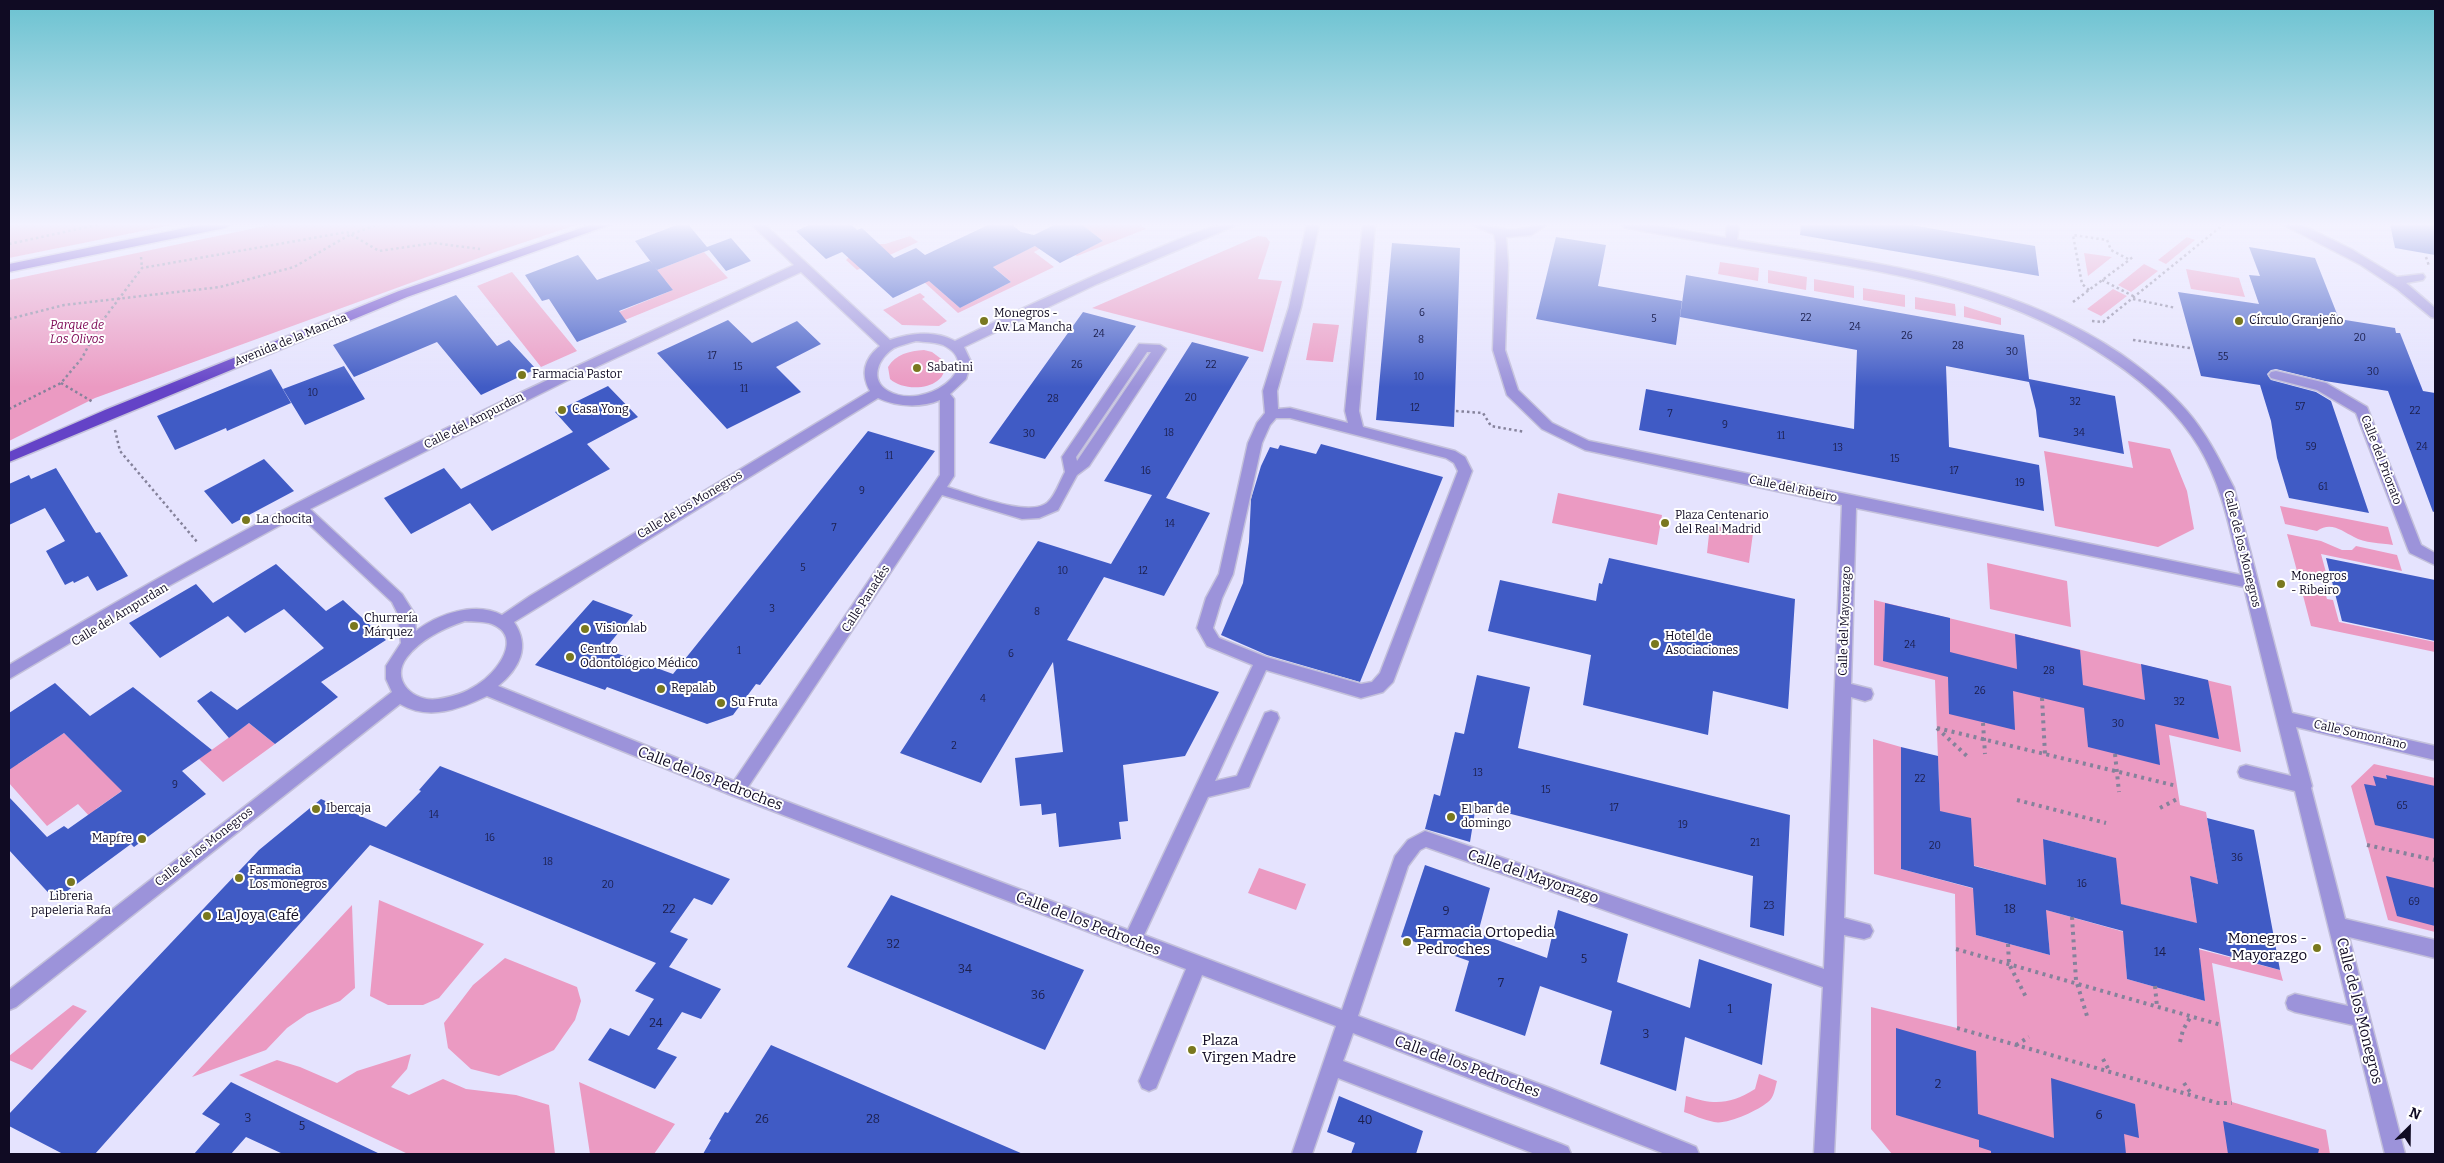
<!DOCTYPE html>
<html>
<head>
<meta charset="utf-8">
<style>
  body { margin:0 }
  #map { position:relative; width:2444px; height:1163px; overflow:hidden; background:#e5e3fe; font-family:Bitter,serif }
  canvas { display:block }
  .frame { position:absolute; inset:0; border:10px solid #100b23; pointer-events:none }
  .north { position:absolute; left:2384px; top:1103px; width:50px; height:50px; -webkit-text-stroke:4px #fff; paint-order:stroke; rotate:23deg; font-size:14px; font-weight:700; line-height:20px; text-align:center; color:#100b23 }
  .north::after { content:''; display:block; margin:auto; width:18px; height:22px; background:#100b23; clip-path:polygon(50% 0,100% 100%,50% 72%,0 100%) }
</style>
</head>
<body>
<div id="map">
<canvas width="2444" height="1163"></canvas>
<div class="frame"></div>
<div class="north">N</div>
</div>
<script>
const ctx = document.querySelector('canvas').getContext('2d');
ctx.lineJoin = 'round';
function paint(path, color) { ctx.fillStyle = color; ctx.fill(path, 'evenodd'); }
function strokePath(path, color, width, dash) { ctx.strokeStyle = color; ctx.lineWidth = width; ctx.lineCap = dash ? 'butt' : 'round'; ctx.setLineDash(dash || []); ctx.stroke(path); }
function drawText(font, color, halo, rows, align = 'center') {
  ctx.font = font + ' Bitter,serif'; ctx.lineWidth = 4; ctx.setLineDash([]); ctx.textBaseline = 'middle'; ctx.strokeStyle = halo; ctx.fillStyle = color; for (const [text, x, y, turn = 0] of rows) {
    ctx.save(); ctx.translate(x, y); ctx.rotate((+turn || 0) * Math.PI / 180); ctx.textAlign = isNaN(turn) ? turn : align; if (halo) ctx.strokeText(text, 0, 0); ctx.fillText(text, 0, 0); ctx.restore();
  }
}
paint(new Path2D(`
  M9 224H177L9 258Z
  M274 224H579L498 251 95 398 9 441V280Z
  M1081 224H1139L1146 229 1077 256 1075 255 1103 241Z
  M910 236 918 242 857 270 846 260 853 253 873 244H885Z
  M1258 236 1266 237 1270 242 1258 279 1282 281 1263 352 1092 308Z
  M2187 237 2195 240 2166 264 2158 260Z
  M1045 242 1048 244 1034 252 1054 267 958 313 923 281 927 279 960 308 1011 282 991 265Z
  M704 252 728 278 625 320 619 312 673 290 665 280 641 276Z
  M2084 253 2112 257 2088 276Z
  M1720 262 1759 268 1758 281 1718 274Z
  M2144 264 2158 271 2131 292 2118 285Z
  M2186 269 2239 278 2245 297 2191 289Z
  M1768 270 1807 277 1806 290 1768 283Z
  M512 272 577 351 541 367 477 286Z
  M1814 279 1854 286V298L1814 291Z
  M1863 288 1905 295V307L1863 300Z
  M2113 289 2127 296 2101 316 2087 309Z
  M920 293 925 297 922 299 947 321 939 326 902 325 883 310Z
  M1915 297 1955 304 1956 316 1915 309Z
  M1964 306 2001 318V325L1964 317Z
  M1313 323 1339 325 1333 362 1306 360Z
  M924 350 932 352 944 361C951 389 906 394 890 379L888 367C896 354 909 351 924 350Z
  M2128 441 2170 449 2187 491 2194 529 2158 547 2055 526 2044 451 2133 468Z
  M1558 493 1662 515 1657 545 1552 523Z
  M2280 506 2388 527 2393 545C2381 543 2364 543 2354 537 2342 531 2331 521 2317 531L2285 524Z
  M1710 525 1753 533 1749 563 1707 553Z
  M2287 534 2321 541 2342 550H2352L2356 546 2397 555 2402 571 2321 554 2327 576 2297 571Z
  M1987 563 2067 581 2071 627 1990 609Z
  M2300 584 2324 589 2327 599 2333 600 2339 622 2435 642V652L2311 626Z
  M1874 600 2231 686 2241 752 2169 735 2180 805 2206 812 2218 884 2190 877 2194 904 2213 909 2216 928 2104 900 2119 886 2115 858 2043 839 2062 890 1958 861 1940 811 1935 680 1874 665Z
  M249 723 275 744 223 782 199 759Z
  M64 733 86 755 142 777 96 809 120 849 78 804 47 826 9 783V755L18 764Z
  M1873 739 1901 747V869L1975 889 1976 935 2050 955 2048 933 2034 929 2032 906 2135 935 2125 952 2127 979 2205 1001 2202 975 2185 970 2182 945 2280 970 2283 981 2212 963 2232 1102 2326 1130 2330 1154H1892L1871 1129V1007L1957 1028 1955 894 1874 874Z
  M2374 764 2435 778V932L2388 920 2351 786Z
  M1259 868 1306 884 1296 910 1248 893Z
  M379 900 484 944 439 998 423 1005H388L370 996Z
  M352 905 355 988 340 1001 307 1014 287 1028 266 1050 192 1077Z
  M505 958 577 987 581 1001 575 1020 554 1050 499 1076 471 1069 448 1048 444 1023 473 985Z
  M73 1005 87 1011 32 1070 9 1060V1056Z
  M411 1054 407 1069 391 1087 409 1095 443 1079 466 1089 516 1095 549 1105 555 1154H408L239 1075 277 1060 300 1067 337 1083 357 1071Z
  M1759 1074 1777 1081C1775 1088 1774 1098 1768 1102 1757 1111 1727 1125 1714 1122 1704 1120 1693 1115 1684 1112L1686 1096C1714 1105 1729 1105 1755 1089Z
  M579 1082 675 1124 654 1154H590Z`), '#eb9ac2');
paint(new Path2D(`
  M679 224H688L707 247 731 238 751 261 726 271 709 250 657 270 635 241Z
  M811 224H851L857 230 862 228 894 258 916 248 925 255 990 224H1011L1021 232 1034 235 1056 224H1081L1103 241 1060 263 1035 246 993 267 1011 282 960 308 929 281 893 298 842 252 826 259 796 231Z
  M1801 224H1905L2035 246 2039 276 1800 235Z
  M2390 224H2435V255L2395 248Z
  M1556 237 1606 245 1598 286 1682 301 1676 345 1536 319Z
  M1392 243 1460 248 1454 427 1376 420Z
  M2249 247 2315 258 2339 319 2395 328 2396 333H2400L2423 391 2435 393V511L2433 512 2388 391 2325 381 2276 369 2271 370 2267 374 2271 380 2316 392 2331 401 2369 513 2289 498 2277 458 2271 421 2260 385 2201 376 2178 292 2259 304 2249 275 2260 276Z
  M578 255 597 280 650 261 673 290 619 311 627 322 577 342 549 299 542 301 525 275Z
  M1686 275 2024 335 2029 379 2115 396 2124 454 2039 437 2036 410 2029 382 1946 366 1949 447 2039 465 2044 511 1639 430 1646 389 1854 429 1857 350 1680 317Z
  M456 295 497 346 509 340 536 369 481 395 437 342 354 377 333 345Z
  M1083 312 1136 326 1045 459 989 443Z
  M728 320 752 343 797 321 821 344 776 367 801 392 727 429 657 353Z
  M1192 342 1249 357 1166 498 1210 513 1164 596 1104 577 1067 640 1219 692 1185 756 1123 765 1128 821 1119 822 1121 839 1059 847 1056 813 1042 815 1041 804 1020 806 1015 758 1063 752 1053 662 981 783 900 753 1038 541 1111 564 1152 495 1104 481Z
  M344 366 365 399 305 425 283 389Z
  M271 369 291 403 227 431 226 428 175 450 157 416Z
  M608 386 638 417 587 444 610 469 492 531 470 503 411 534 384 498 444 468 461 489 573 432 555 412Z
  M868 431 935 451 760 685 756 684 733 715 707 724 607 687 605 690 535 665 593 600 633 615 605 649 673 674Z
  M1321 444 1443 477 1360 682 1267 655 1221 635 1243 583 1249 542 1251 499 1261 466 1270 447 1278 449 1280 445 1316 454Z
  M264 459 294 491 232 524 204 491Z
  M56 468 96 533 100 532 128 576 97 591 88 576 74 583 73 581 65 585 46 551 65 541 45 508 9 525V484L29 475 31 479Z
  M1609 558 1795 599 1788 709 1713 691 1708 735 1583 705 1591 655 1488 631 1500 580 1596 601 1599 583 1602 584Z
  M2326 558 2435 580V641L2342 621Z
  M276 564 326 611 343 600 386 640 321 682 338 697 275 744 249 723 229 738 197 701 211 691 237 710 324 648 284 609 245 633 228 616 160 658 129 623 196 584 213 603Z
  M1885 603 1950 618V652L2017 669 2015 634 2080 650 2083 685 2145 700 2141 664 2208 680 2219 739 2155 724 2160 765 2088 747 2084 708 2042 698 2013 691 2015 730 1949 714 1948 677 1883 661Z
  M1477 675 1530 687 1518 748 1790 815 1784 936 1750 927 1753 876 1476 805 1470 842 1425 829 1434 794 1440 796 1455 732 1464 734Z
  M55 683 90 716 133 687 212 750 182 771 206 794 134 847 131 844 55 900 9 850V797L47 837 64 826 68 829 122 791 64 733 9 770V713Z
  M1901 747 1938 756 1940 811 1971 818 1974 866 2046 885 2043 839 2116 858 2121 904 2197 923 2190 876 2218 884 2207 818 2254 830 2280 970 2199 948 2205 1001 2127 979 2123 931 2108 927 2046 910 2050 955 1976 935 1973 888 1901 869Z
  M440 766 730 879 712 905 694 898 670 932 688 939 669 967 721 989 701 1019 682 1012 657 1049 677 1057 655 1089 588 1060 610 1028 629 1036 654 999 635 991 656 963 370 845 95 1154H63L9 1126V1114L259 850 321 799 386 827 421 791 419 790Z
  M2386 775 2435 786V839L2375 825 2364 784 2376 786 2373 776 2387 779Z
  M1425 865 1490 888 1478 933 1547 958 1558 910 1628 934 1617 982 1690 1008 1699 959 1772 984 1762 1065 1685 1037 1676 1091 1600 1064 1612 1011 1540 986 1525 1036 1455 1011 1469 961 1401 937Z
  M2386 876 2435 888V926L2397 916Z
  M891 895 1084 970 1045 1050 847 967Z
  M1896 1028 1976 1051 1978 1114 2054 1138 2051 1078 2135 1104 2139 1138 2124 1134 2126 1154H1991V1151L1979 1147V1140L1896 1115Z
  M771 1045 898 1100 1023 1154H703L711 1140 709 1139 725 1112 728 1113Z
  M231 1082 292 1112 380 1154H283L246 1137 231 1154H194L220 1124 202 1114Z
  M1339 1096 1423 1131 1416 1154H1351L1355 1143 1327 1132Z
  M2223 1121 2319 1149 2318 1154H2228Z`), '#405bc5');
const minor = new Path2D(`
  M751 224H764L890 340C910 333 935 330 955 341 1018 310 1083 280 1149 252 1177 241 1208 224 1239 224L1097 284 964 347 971 362 966 379 950 394 954 399V476L947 487C969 493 1030 519 1048 502 1055 496 1060 481 1065 472L1062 457 1139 344 1160 345 1166 349 1089 466 1077 475 1058 510 1039 518 1022 519 942 495 748 787 1128 930 1253 665 1207 646 1197 628 1206 598 1219 574 1248 443 1257 423 1265 413 1263 391 1289 307 1307 224H1319L1301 307 1277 391 1278 409 1290 408 1348 423 1345 411 1363 224H1375L1359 411 1363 427 1455 451 1465 457 1472 471 1393 682 1383 692 1361 698 1266 670 1215 781 1237 776 1265 713 1271 711 1277 713 1279 718 1251 782 1249 787 1208 797 1144 935 1342 1010 1395 856 1408 840 1425 831 1824 969 1842 505 1585 450 1542 429 1507 395 1493 350 1496 243 1494 234 1470 224C1485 224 1495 229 1509 230 1523 231 1534 224 1548 224L1531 235 1506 237 1508 264 1505 350 1518 390 1552 423 1589 441 2241 575C2230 531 2223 487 2199 447 2178 412 2146 384 2112 361 2015 294 1911 276 1797 257 1740 248 1683 238 1626 228L1620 224H1648L1726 238 1727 224H1739L1737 240C1871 263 2006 276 2121 354 2145 371 2168 389 2187 411 2207 434 2220 461 2234 488L2292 713 2435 746V760L2296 727 2312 786 2311 788 2345 919 2435 940V958L2349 937 2405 1154H2385L2353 1025 2295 1012 2288 1009 2286 1003 2288 997 2295 994 2348 1006 2295 791 2246 779 2240 777 2238 772 2240 767 2246 765 2291 776 2244 587 1856 508 1851 684 1871 689 1873 694 1871 699 1865 701 1851 697 1844 918 1870 925 1873 931 1870 937 1864 939 1844 935 1834 1154H1814L1823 987 1426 847 1420 850 1408 866 1358 1016 1550 1088 1689 1144 1696 1147 1699 1154H1665L1353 1033 1343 1061 1561 1144 1568 1147 1571 1154H1535L1338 1078 1312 1154H1292L1336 1026 1202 975 1156 1088 1149 1091 1142 1088 1139 1081 1186 969 731 795 487 696C460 709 429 721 400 704L16 1007 9 1010V990L392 692 386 679V666L401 643 398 614 392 602 299 515 141 601 9 679V665C103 609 197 555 295 504 459 419 627 343 794 265ZM801 272 880 346C865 358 860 373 870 391L530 596 502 615C475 601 438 614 416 631L414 613 402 594 310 509 566 381ZM916 341C924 342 935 342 943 345 987 366 925 412 888 391 869 380 878 358 894 348 901 345 909 343 916 341ZM1147 352H1151L1077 461 1076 457ZM878 398C897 407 921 408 940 400V475L734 781 498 686C519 669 531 647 514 622ZM1276 418H1290L1446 458 1454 463 1458 471 1380 673 1372 682 1361 684 1266 657 1219 638 1213 628 1222 598 1233 574 1262 443 1270 425ZM465 621C473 622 484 621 492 624 524 637 497 673 477 685 465 693 452 697 438 699 414 703 389 680 407 657 421 639 444 628 465 621Z
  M2282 224H2299L2312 230 2351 249 2397 277 2423 274 2425 277 2423 280 2406 283 2435 308V318L2431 317 2397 289 2361 265Z
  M2276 371 2326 383 2367 407 2421 545 2435 553V565L2410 553 2408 549 2356 413 2317 390 2271 378 2269 375 2271 372Z`);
const major = new Path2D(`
  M205 224H231L225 228 9 272V264Z
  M593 224H612L407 297 9 462V452L105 410 399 291Z`);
strokePath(minor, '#c3c0db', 3);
strokePath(major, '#c3c0db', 3);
strokePath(new Path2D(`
  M9 244 101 224
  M141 257 142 268
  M2426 257 2429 266
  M2102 280 2135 297
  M2089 290 2082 284 2073 235 2107 240 2111 250 2130 260
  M2133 299 2176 308
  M2073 302 2133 257
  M9 319 64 305 220 287 294 267 351 234 380 224
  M2092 321 2103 322 2224 224
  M2133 340 2190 348
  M61 383 93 402
  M9 409 61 383 82 358 100 324 142 268 347 232 379 251 434 243 480 249
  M1456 411 1483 413 1491 426 1525 432
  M115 430 120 451 198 543`), '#85829b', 2.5, [2.5, 3]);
strokePath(new Path2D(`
  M2042 698 2045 754
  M1983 723 1985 754
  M1937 728 2177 786
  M1937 728 1969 758
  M2115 754 2119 792
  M2017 800 2106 823
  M2160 808 2179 798
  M2367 845 2435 860
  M2072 917 2076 980 2087 1016
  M2008 944 2009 964 2027 999
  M1956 949 2221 1025
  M2155 986 2157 1007
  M1957 1028 2218 1103H2232
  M2180 1042 2183 1030 2191 1016
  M2016 1045 2029 1037
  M2103 1059 2110 1072
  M2184 1083 2192 1095`), '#85829b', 4, [3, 4.5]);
paint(minor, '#9c93da');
paint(major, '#6443c7');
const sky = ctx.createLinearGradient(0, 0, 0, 387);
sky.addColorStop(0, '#6ac2d0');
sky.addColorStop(0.58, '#f3f2ff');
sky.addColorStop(1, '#f3f2ff00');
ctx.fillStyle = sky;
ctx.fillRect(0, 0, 2444, 387);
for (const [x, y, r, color] of [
  [984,321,5,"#79781f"],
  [2239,321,5,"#79781f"],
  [917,368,5,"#79781f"],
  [522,375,5,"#79781f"],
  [562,410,5,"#79781f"],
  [246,520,5,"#79781f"],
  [1665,523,5,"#79781f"],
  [2281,584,5,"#79781f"],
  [354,626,5,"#79781f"],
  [585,629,5,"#79781f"],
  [1655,644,5,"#79781f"],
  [570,657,5,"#79781f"],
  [661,689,5,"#79781f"],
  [721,703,5,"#79781f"],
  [316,809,5,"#79781f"],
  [1451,817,5,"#79781f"],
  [142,839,5,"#79781f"],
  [239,878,5,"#79781f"],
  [71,882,5,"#79781f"],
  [207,916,5,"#79781f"],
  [1407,942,5,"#79781f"],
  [2317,948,5,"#79781f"],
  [1192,1050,5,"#79781f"]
]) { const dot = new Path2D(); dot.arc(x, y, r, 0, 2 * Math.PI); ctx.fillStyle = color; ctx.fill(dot); strokePath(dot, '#fff', 2); }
drawText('10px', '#1c1f4c', null, [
  ["6",1422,313],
  ["22",1806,318],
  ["5",1654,319],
  ["24",1855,327],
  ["24",1099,334],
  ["26",1907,336],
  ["20",2360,338],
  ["8",1421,340],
  ["28",1958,346],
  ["30",2012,352],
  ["17",712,356],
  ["55",2223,357],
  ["26",1077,365],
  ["22",1211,365],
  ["15",738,367],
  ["30",2373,372],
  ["10",1419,377],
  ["11",744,389],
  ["10",313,393],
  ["20",1191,398],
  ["28",1053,399],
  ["32",2075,402],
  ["57",2300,407],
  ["12",1415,408],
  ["22",2415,411],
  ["7",1670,414],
  ["9",1725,425],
  ["18",1169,433],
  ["34",2079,433],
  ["30",1029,434],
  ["11",1781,436],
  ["59",2311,447],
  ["24",2422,447],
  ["13",1838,448],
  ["11",889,456],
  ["15",1895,459],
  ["16",1146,471],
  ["17",1954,471],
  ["19",2020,483],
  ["61",2323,487],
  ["9",862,491],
  ["14",1170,524],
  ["7",834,528],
  ["5",803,568],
  ["10",1063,571],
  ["12",1143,571],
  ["3",772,609],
  ["8",1037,612],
  ["24",1910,645],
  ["1",739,651],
  ["6",1011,654],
  ["28",2049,671],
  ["26",1980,691],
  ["4",983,699],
  ["32",2179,702],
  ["30",2118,724],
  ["2",954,746],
  ["13",1478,773],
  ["22",1920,779],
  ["9",175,785],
  ["15",1546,790],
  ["65",2402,806],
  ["17",1614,808],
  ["14",434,815],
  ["19",1683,825],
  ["16",490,838],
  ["21",1755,843],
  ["20",1935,846],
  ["36",2237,858],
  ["18",548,862],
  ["16",2082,884],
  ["20",608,885],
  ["69",2414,902],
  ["23",1769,906]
]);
drawText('12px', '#100b23', '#fff', [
  ["Monegros -",994,314],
  ["Av. La Mancha",994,328],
  ["Círculo Granjeño",2249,321],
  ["Sabatini",927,368],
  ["Farmacia Pastor",532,375],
  ["Casa Yong",572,410],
  ["Plaza Centenario",1675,516],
  ["del Real Madrid",1675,530],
  ["La chocita",256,520],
  ["Monegros",2291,577],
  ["- Ribeiro",2291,591],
  ["Churrería",364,619],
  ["Márquez",364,633],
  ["Visionlab",595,629],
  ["Hotel de",1665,637],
  ["Asociaciones",1665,651],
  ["Centro",580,650],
  ["Odontológico Médico",580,664],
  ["Repalab",671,689],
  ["Su Fruta",731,703],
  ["Ibercaja",326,809],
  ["El bar de",1461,810],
  ["domingo",1461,824],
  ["Mapfre",132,839,"right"],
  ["Farmacia",249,871],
  ["Los monegros",249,885],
  ["Libreria",71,897,"center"],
  ["papeleria Rafa",71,911,"center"]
], 'left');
drawText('italic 12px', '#7b0351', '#fff', [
  ["Parque de",77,326],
  ["Los Olivos",77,340]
]);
drawText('12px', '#100b23', '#fff', [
  ["Avenida de la Mancha",291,340,-22],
  ["Calle del Ampurdan",474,421,-27],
  ["Calle del Priorato",2381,460,69],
  ["Calle del Ribeiro",1793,489,12],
  ["Calle de los Monegros",690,505,-31],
  ["Calle de los Monegros",2242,549,76],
  ["Calle Panadés",866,599,-57],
  ["Calle del Ampurdan",120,615,-31],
  ["Calle del Mayorazgo",1845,621,-88],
  ["Calle Somontano",2360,735,13],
  ["Calle de los Monegros",204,847,-38]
]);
drawText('12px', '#1c1f4c', null, [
  ["22",669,910],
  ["18",2010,910],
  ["9",1446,912],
  ["32",893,945],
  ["14",2160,953],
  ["5",1584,960],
  ["34",965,970],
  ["7",1501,984],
  ["36",1038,996],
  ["1",1730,1010],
  ["24",656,1024],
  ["3",1646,1035],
  ["2",1938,1085],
  ["6",2099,1116],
  ["3",248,1119],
  ["26",762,1120],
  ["28",873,1120],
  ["40",1365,1121],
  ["5",302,1127]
]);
drawText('15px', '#100b23', '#fff', [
  ["Calle de los Pedroches",710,779,21],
  ["Calle del Mayorazgo",1533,877,19],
  ["Calle de los Pedroches",1088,924,21],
  ["Calle de los Monegros",2359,1011,76],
  ["Calle de los Pedroches",1467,1067,20]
]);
drawText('15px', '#100b23', '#fff', [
  ["La Joya Café",217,916],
  ["Farmacia Ortopedia",1417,933],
  ["Pedroches",1417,950],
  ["Monegros -",2307,939,"right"],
  ["Mayorazgo",2307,956,"right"],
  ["Plaza",1202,1041],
  ["Virgen Madre",1202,1058]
], 'left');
</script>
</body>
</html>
